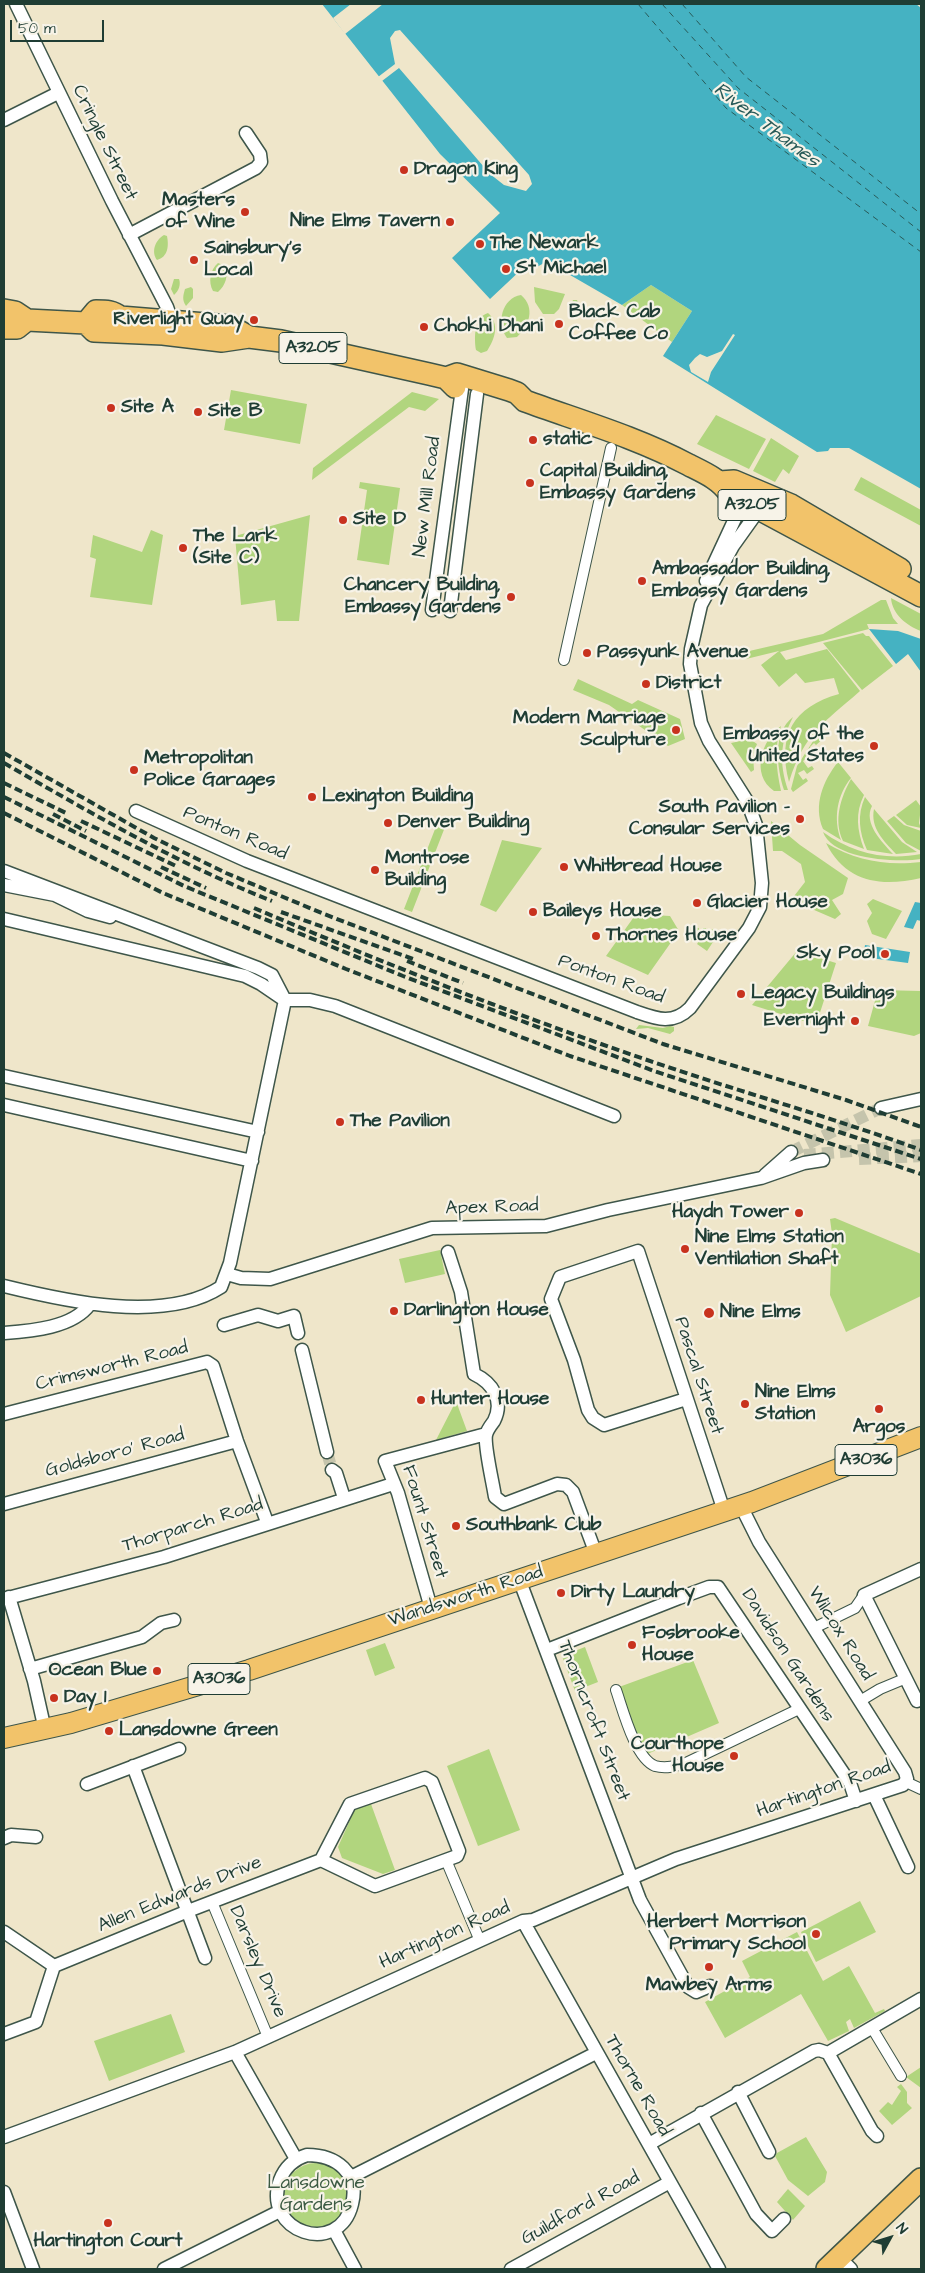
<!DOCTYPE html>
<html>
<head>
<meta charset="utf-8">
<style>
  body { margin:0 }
  #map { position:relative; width:925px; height:2273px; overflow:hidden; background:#efe6ca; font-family:"Architects Daughter",sans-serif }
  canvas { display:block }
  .frame { position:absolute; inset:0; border:5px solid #1f3d34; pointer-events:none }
  .north { position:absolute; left:865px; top:2213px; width:50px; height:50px; -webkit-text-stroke:4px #f7f3e8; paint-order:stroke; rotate:51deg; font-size:14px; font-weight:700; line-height:20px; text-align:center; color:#1f3d34 }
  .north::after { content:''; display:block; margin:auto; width:18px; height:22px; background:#1f3d34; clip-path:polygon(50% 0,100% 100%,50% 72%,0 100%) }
  .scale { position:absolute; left:10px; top:20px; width:94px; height:22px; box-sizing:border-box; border:2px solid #1f3d34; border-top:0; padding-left:6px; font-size:15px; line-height:18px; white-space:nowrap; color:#1f3d34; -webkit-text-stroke:4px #f7f3e8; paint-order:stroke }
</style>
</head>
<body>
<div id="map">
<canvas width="925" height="2273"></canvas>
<div class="frame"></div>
<div class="north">N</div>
<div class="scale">50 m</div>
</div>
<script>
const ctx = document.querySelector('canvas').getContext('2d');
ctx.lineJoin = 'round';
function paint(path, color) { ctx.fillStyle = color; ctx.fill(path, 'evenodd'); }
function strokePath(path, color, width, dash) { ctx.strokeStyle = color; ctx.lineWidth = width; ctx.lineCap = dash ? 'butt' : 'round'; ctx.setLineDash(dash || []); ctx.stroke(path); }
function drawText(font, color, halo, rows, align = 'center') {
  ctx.font = font + ' "Architects Daughter",sans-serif'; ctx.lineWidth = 4.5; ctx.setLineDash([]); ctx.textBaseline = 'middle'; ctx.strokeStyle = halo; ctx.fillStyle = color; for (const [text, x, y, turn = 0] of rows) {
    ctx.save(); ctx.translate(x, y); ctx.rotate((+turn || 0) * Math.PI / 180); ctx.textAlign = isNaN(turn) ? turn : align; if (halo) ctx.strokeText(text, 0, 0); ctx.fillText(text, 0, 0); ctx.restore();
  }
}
paint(new Path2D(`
  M164 235 167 236C169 246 168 257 157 260 151 252 155 240 164 235Z
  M218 263 226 266C228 276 226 285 218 292L213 291C208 282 210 270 218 263Z
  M174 279H179C181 284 179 291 174 295L171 289Z
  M651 285 692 311 672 342 622 305Z
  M191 287 193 289V298L186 306C182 300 183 296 185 289Z
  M534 287 565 294 559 309 554 314H543L535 302Z
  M521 295C536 308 529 326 517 337L507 338C496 323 502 298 521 295Z
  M573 300H577C580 306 579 315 573 318L569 310Z
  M488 313C500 324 495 339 487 351L481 353 476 350C474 338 474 317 488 313Z
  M231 390 307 404 300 444 224 430Z
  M412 392 439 399 425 411 409 407 312 480 313 468Z
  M716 415 766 439 749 469 697 444Z
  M771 438 799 456 789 474 783 469 775 482 753 471Z
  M861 477 921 510V526L854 490Z
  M360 482 400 488 389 565 357 560 367 490 359 488Z
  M310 515 299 621H277L275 600 241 605 235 536Z
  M151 530 163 535 152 605 90 597 96 559 90 557 93 535 142 552Z
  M891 598 921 614V631C907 626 892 614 891 598Z
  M881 600H886L893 618 898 624H867L869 629 780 652 786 660 827 649 860 691C823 724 805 732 789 782 777 735 793 707 839 694L834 678 805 683 796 673 779 687 761 665 779 651 746 659 745 652 823 634Z
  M863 633 866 636H869L893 666 862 690 823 643Z
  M578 679 632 704 638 700 680 719 685 739 668 746 609 705 573 690Z
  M793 717C780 742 779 763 788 790H784C777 768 772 733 793 717Z
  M781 726C774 749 776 767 781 791H774C750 774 762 740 781 726Z
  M819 732 823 739 816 745 814 743 810 747 814 756 818 754 820 756 813 762 809 757 803 761 808 768 812 766 814 769 807 774 804 770 798 773 803 780 806 778 808 781 793 792 791 789 797 766Z
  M750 739 757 744 753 754 754 770 751 772 731 743Z
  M838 762 851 778C837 795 833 819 841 840L823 829C813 805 823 781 838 762Z
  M851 779 864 795C855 813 857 830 864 849L843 841C833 820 841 797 851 779Z
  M865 797 872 806C863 823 882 842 893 854L867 850C859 832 857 815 865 797Z
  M916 800 921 807 919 823 921 828 907 825 896 815Z
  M874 809 902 842 917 852 896 854C884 841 870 828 874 809Z
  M894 816 904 825 921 831V851L906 843 887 821Z
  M771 821 800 845 848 878 843 894 832 900 841 914 835 919 791 900 805 882 801 864 782 851H773Z
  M437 824 445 827 412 912 404 909Z
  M823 832C852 853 886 861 921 854V859C897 863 832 859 823 832Z
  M502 840 542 848 496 912 480 905Z
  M826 843C857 861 886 866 921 862V878C881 887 846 883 826 843Z
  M873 899 902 911 886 939 872 934 867 921 872 913 867 904Z
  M636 914 670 916 679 931 648 975 606 956Z
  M690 927 699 928 698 936 694 942 685 935Z
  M703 928H706V937L707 929H711V932L712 929 715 930 713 942 707 951 697 944 702 937Z
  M797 951 836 963 816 1025 752 1005Z
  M878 990 921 991V1033L914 1036 868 1026Z
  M639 1025 663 1028 670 1026 674 1027V1031L670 1034 648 1028 636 1029Z
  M835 1218 921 1254V1296L846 1332 830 1295 832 1234 830 1219Z
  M440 1250 445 1274 405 1283 399 1259Z
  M456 1401 467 1431 436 1440Z
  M385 1643 395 1668 375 1676 366 1650Z
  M585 1647 598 1682 575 1691 562 1656Z
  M693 1660 719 1723 645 1755 619 1687Z
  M489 1749 520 1830 478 1846 447 1766Z
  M371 1804 395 1870 383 1874 342 1858 338 1847 355 1809Z
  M860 1901 876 1932 816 1962 801 1932Z
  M797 1932 823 1981 849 1966 875 2013 884 2009 885 2011 854 2028 850 2019 846 2022 849 2031 828 2041 801 1994 725 2038 705 2002 750 1977 742 1961Z
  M171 2014 185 2052 109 2081 94 2041Z
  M921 2067V2088L906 2077Z
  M901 2084 907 2092V2103L912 2108 892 2125 879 2111 888 2102 892 2105 901 2091 897 2087Z
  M806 2137 827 2172 825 2182 808 2196 788 2180 775 2156 777 2153Z
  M284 2195a32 32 0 1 1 64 0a32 32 0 1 1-64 0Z
  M788 2189 805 2206 793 2220 777 2202Z`), '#b1d57e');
paint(new Path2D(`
  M322 4H916L921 8V489L849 448H830L828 451 817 452 663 356 692 311 651 285 622 305 551 264 544 263 528 272 523 268 490 299 452 258 500 213 440 154Z
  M869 629 898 631 921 639V672L908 654 896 664Z
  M915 902 921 903V921L917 920 913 929 904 927Z
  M865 945 910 952 908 963 863 957Z`), '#45b2c2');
paint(new Path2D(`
  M351 4H383L345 34 333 18Z
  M400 30 529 175 532 184 526 191 504 185 490 174 399 68 382 81 378 77 395 64 390 38 395 31Z
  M733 334 735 335 711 372 708 382 691 372 689 365 695 358 700 354 707 357 722 351Z`), '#efe6ca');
strokePath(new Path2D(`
  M638 4 726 108 921 252
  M662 4 738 88 921 232
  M682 4 746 77 921 214`), '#285a58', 1, [6, 5]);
strokePath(new Path2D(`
  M791 1152 881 1108
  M804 1155 921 1145
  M859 1159 921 1156
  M327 1452 332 1470`), '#c5c4ac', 12, [12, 6]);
const pedestrian = new Path2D(`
  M564 660 611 448
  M814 1628 855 1608 864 1595
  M616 1690C623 1710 635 1758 655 1766 666 1769 676 1766 686 1763L799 1709
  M860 1701 880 1689 904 1679
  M906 1782 921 1789
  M446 1860 480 1941
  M212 1902 268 2037
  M872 2028 901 2076`);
const minor = new Path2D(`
  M16 4 112 201 167 307 173 324
  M4 120 58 93
  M129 235 256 168 261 162 260 154 246 133
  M706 581 746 495
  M432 610 462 389
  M450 611 477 394
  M136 811 247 861 637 1012C657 1019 673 1025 690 1008L749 928 760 907 762 883 756 825 747 801 709 741 701 723 690 664 691 649 701 605 733 546 763 504
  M4 871 258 968 272 975 285 1000 230 1263 221 1287C164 1324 65 1301 4 1286
  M4 885 55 895 88 911 110 917
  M4 919 245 976 261 984 283 999
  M285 1000H310L335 1006 614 1116
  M4 1076 258 1132
  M4 1105 252 1161
  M881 1108 921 1099
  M765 1175 791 1152
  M448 1252 461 1292 474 1374C493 1383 504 1401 494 1421 491 1425 487 1430 486 1435 484 1446 493 1483 495 1497L504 1504 557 1484 566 1485 573 1492 596 1554
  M227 1274 241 1278 270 1279 432 1228 546 1226 608 1210 761 1178 804 1163 823 1160
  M224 1325 258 1315 278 1321 294 1316 298 1333
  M4 1333C31 1331 73 1328 90 1304
  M302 1350 327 1452
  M686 1399 604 1425 593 1418 588 1410 574 1360 551 1299 560 1277 638 1251 724 1511
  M4 1414 207 1362 213 1366 237 1441 267 1522
  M332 1470 336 1473 344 1498
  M4 1504 237 1441
  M921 1569 864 1595 917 1701 921 1699
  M519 1579 640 1900 688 1987 696 1992 710 1986
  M9 1597 34 1681 45 1730
  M4 1599 164 1557 393 1484
  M431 1608 398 1493 385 1461 486 1434
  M547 1650 679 1598 709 1587H718L850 1783 856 1801
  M30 1669 142 1637 161 1623 174 1620
  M133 1766 205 1958
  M87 1784 179 1749
  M874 1795 908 1867
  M4 1838 11 1835 36 1837
  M523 1921 719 2269
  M4 1932 54 1966 36 2022 4 2034
  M54 1966 188 1911 321 1860 350 1804 425 1778 432 1782 459 1851 457 1856 375 1886 321 1860
  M235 2052 296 2159
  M828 2053 872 2131 877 2136
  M738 2092 769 2152
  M701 2113 756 2214 772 2231 784 2219
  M4 2137 235 2052 523 1921 533 1920 676 1859 903 1785 907 1779 905 1772 759 1542 741 1506
  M649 2144 814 2051 819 2050 828 2053 921 1999
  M307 2155C336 2155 360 2173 352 2204 339 2258 261 2232 280 2180 285 2167 294 2159 307 2155Z
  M351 2177 596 2053
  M4 2192 33 2269
  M334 2230 355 2269
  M839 2257 851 2269
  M164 2269 280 2211
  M511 2269 670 2182`);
const primary = new Path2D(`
  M4 1738 71 1723 249 1670 752 1502 921 1437`);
const trunk = new Path2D(`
  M4 310 15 312 27 320 86 323 96 311C106 311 113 311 120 317L230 326 249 337
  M86 323 94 331 163 334 222 341 249 337 281 341 429 374 446 378 455 387
  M4 328H17L27 320
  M446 378 457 374 509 390 517 393 525 401C580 421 636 437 689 465 705 473 719 479 729 493L921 596
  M720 482 734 481 791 505 900 569
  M827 2269 921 2179`);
strokePath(pedestrian, '#3e564a', 12);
strokePath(minor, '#3e564a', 15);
strokePath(primary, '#3e564a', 22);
strokePath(trunk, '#3e564a', 24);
strokePath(pedestrian, '#fff', 10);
strokePath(minor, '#fff', 12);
strokePath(primary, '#f2c36a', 20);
strokePath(trunk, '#f2c36a', 21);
strokePath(new Path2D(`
  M4 753 154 838 226 873 324 914 663 1044 846 1100 921 1127
  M4 763C91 813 178 864 272 901
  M4 783 66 813
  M4 797 184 886 403 976 654 1071 921 1159
  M4 813 163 893 346 969 570 1056 921 1174
  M53 814 86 831
  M81 821 176 866
  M161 867 206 888
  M254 908C386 964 520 1017 656 1063 744 1093 834 1118 921 1150
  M281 912 416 960
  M407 961 463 983`), '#1f3d34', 4, [8, 4]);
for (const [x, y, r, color] of [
  [404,170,5,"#c8321e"],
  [245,212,5,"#c8321e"],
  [450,222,5,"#c8321e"],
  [480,244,5,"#c8321e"],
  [194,260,5,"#c8321e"],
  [506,269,5,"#c8321e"],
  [254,320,5,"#c8321e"],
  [559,324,5,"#c8321e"],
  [424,327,5,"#c8321e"],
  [111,408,5,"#c8321e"],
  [198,412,5,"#c8321e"],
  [533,440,5,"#c8321e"],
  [530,483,5,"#c8321e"],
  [343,520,5,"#c8321e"],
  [183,548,5,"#c8321e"],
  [642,581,5,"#c8321e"],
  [511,597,5,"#c8321e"],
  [587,653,5,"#c8321e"],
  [646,684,5,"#c8321e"],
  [676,730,5,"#c8321e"],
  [874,746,5,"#c8321e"],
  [134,770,5,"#c8321e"],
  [312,797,5,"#c8321e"],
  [800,819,5,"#c8321e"],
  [388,823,5,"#c8321e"],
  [564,867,5,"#c8321e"],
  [375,870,5,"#c8321e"],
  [697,903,5,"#c8321e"],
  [533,912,5,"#c8321e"],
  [596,936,5,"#c8321e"],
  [885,954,5,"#c8321e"],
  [741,994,5,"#c8321e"],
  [855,1021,5,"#c8321e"],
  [340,1122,5,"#c8321e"],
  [799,1213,5,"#c8321e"],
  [685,1249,5,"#c8321e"],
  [394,1311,5,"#c8321e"],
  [709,1313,6,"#c8321e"],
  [421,1400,5,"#c8321e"],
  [745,1404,5,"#c8321e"],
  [879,1409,5,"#c8321e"],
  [456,1526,5,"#c8321e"],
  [561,1593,5,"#c8321e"],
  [632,1645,5,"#c8321e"],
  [157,1671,5,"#c8321e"],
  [54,1698,5,"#c8321e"],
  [109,1731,5,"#c8321e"],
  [734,1756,5,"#c8321e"],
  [816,1934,5,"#c8321e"],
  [709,1967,5,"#c8321e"],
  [108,2223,5,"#c8321e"]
]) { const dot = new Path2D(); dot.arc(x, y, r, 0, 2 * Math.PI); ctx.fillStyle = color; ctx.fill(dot); strokePath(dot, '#f7f3e8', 2); }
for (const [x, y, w] of [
  [313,348,68],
  [752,505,68],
  [866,1460,62],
  [219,1679,62]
]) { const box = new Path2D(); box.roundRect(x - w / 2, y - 15.5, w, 31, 4); ctx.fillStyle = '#f7f3e8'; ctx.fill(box); strokePath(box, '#1f3d34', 1); }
drawText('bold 18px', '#1f3d34', null, [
  ["A3205",313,348],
  ["A3205",752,505],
  ["A3036",866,1460],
  ["A3036",219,1679]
]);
drawText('19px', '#1f3d34', '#f7f3e8', [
  ["Cringle Street",104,143,64],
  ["New Mill Road",428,497,-83],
  ["Ponton Road",235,834,23],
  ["Ponton Road",611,980,20],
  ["Apex Road",492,1208,-2],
  ["Crimsworth Road",112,1367,-14],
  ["Pascal Street",698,1376,72],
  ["Goldsboro' Road",115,1454,-15],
  ["Fount Street",424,1522,73],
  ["Thorparch Road",193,1526,-17],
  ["Wandsworth Road",466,1597,-18],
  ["Wilcox Road",840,1634,58],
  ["Davidson Gardens",787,1656,57],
  ["Thorncroft Street",593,1721,69],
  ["Hartington Road",824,1790,-19],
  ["Allen Edwards Drive",180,1895,-22],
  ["Hartington Road",445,1936,-24],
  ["Darsley Drive",257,1962,67],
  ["Thorne Road",637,2086,60],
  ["Guildford Road",581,2209,-29]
]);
drawText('bold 19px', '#1f3d34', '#f7f3e8', [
  ["Dragon King",414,170],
  ["Masters",235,201,"right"],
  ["of Wine",235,223,"right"],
  ["Nine Elms Tavern",440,222,"right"],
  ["The Newark",490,244],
  ["Sainsbury's",204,249],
  ["Local",204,271],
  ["St Michael",516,269],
  ["Black Cab",569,313],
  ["Coffee Co",569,335],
  ["Riverlight Quay",244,320,"right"],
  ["Chokhi Dhani",434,327],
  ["Site A",121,408],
  ["Site B",208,412],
  ["static",543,440],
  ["Capital Building,",540,472],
  ["Embassy Gardens",540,494],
  ["Site D",353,520],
  ["The Lark",193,537],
  ["(Site C)",193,559],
  ["Ambassador Building,",652,570],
  ["Embassy Gardens",652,592],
  ["Chancery Building,",501,586,"right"],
  ["Embassy Gardens",501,608,"right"],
  ["Passyunk Avenue",597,653],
  ["District",656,684],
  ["Modern Marriage",666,719,"right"],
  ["Sculpture",666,741,"right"],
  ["Embassy of the",864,735,"right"],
  ["United States",864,757,"right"],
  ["Metropolitan",144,759],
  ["Police Garages",144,781],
  ["Lexington Building",322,797],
  ["South Pavilion -",790,808,"right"],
  ["Consular Services",790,830,"right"],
  ["Denver Building",398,823],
  ["Montrose",385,859],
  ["Building",385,881],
  ["Whitbread House",574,867],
  ["Glacier House",707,903],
  ["Baileys House",543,912],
  ["Thornes House",606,936],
  ["Sky Pool",875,954,"right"],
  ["Legacy Buildings",751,994],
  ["Evernight",845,1021,"right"],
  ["The Pavilion",350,1122],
  ["Haydn Tower",789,1213,"right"],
  ["Nine Elms Station",695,1238],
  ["Ventilation Shaft",695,1260],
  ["Darlington House",404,1311],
  ["Nine Elms",720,1313],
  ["Nine Elms",755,1393],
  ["Station",755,1415],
  ["Hunter House",431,1400],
  ["Argos",879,1428,"center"],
  ["Southbank Club",466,1526],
  ["Dirty Laundry",571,1593],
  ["Fosbrooke",642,1634],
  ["House",642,1656],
  ["Ocean Blue",147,1671,"right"],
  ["Day 1",64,1698],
  ["Lansdowne Green",119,1731],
  ["Courthope",724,1745,"right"],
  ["House",724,1767,"right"],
  ["Herbert Morrison",806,1923,"right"],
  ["Primary School",806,1945,"right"],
  ["Mawbey Arms",709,1986,"center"],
  ["Hartington Court",108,2242,"center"]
], 'left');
drawText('19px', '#3c5b43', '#f7f3e8', [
  ["Lansdowne",316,2184],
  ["Gardens",316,2206]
]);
drawText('italic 20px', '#285a58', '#f7f3e8', [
  ["River Thames",766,126,37]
]);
</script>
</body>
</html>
